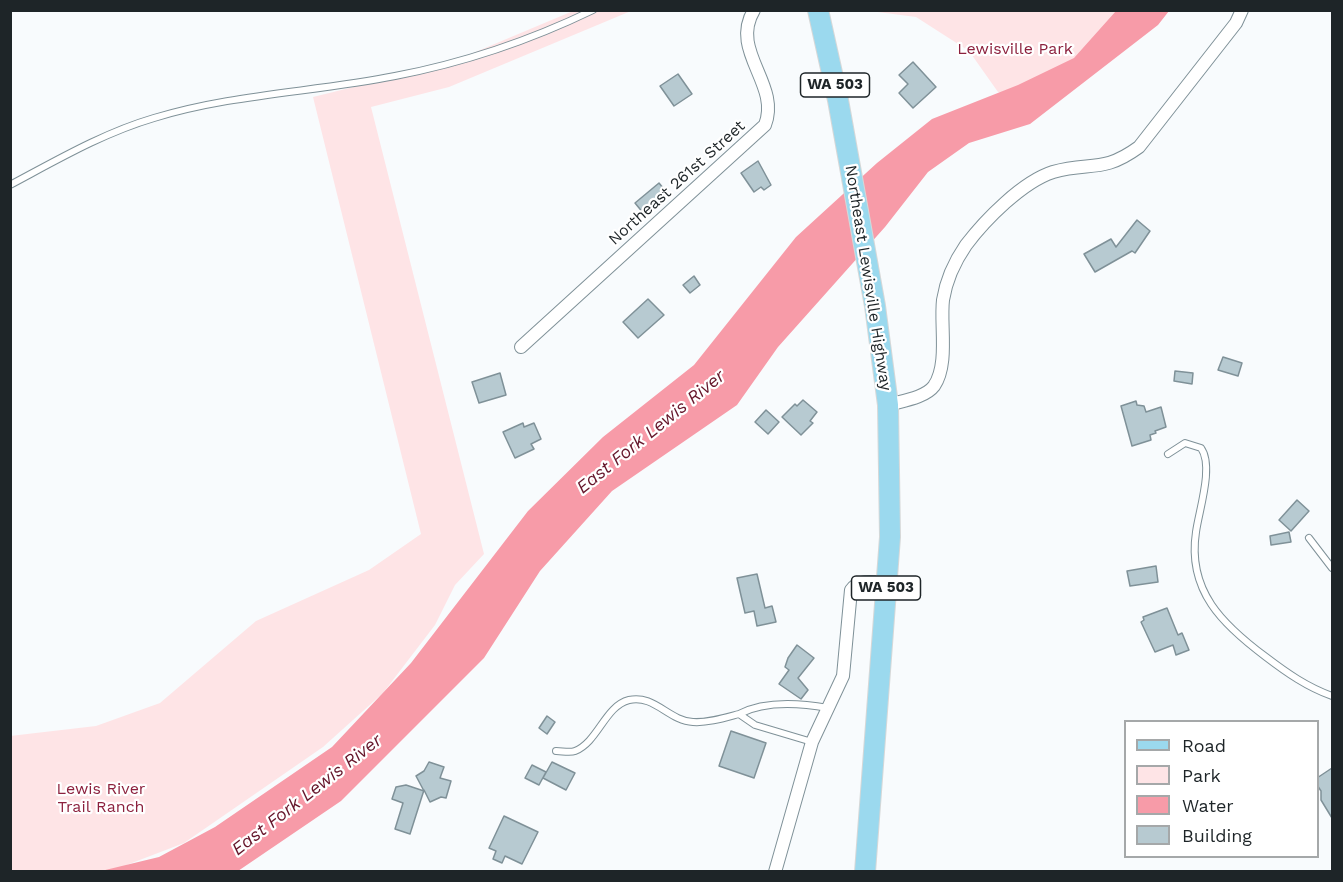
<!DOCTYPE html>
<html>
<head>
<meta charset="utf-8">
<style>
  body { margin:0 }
  #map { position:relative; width:1343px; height:882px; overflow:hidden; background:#f8fbfd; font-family:"Work Sans",sans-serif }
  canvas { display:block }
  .frame { position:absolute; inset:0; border:12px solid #1e2528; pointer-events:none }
  .legend { position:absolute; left:1124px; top:720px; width:195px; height:138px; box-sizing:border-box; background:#fff; border:2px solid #a5a8a9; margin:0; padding:8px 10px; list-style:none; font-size:18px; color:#1e2528 }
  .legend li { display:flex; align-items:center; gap:12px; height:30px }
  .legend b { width:30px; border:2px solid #a5a8a9 }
</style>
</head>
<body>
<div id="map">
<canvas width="1343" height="882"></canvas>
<div class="frame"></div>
<ul class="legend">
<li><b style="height:8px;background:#9bd9ee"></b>Road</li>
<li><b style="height:16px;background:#fee4e6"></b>Park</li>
<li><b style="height:16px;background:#f79ba8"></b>Water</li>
<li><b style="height:16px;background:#b7cad1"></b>Building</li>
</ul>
</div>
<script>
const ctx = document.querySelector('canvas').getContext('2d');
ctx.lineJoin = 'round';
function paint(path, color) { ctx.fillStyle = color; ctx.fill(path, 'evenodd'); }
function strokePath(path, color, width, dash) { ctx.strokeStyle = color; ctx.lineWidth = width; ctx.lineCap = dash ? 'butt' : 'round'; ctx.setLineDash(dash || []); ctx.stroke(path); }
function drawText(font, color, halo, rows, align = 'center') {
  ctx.font = font + ' "Work Sans",sans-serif'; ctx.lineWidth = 4.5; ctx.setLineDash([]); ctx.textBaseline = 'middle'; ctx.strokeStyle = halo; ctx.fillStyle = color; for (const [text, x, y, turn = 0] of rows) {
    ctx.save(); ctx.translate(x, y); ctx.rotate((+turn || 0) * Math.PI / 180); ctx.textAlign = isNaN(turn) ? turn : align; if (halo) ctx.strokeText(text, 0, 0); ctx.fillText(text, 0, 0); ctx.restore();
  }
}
paint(new Path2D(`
  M573 11H631L449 87 371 107 484 554 455 585 435 625 383 693 323 747 184 843 111 871H11L10 736 96 726 160 703 256 621 369 570 421 534 313 97 447 64Z
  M870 11H1121L1085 54 1005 95 998 92 969 51 916 17Z`), '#fee4e6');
paint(new Path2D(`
  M1116 11H1169L1158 25 1030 124 969 143 928 172 885 227 778 347 737 405 612 491 540 571 484 658 341 801 238 871 97 872 159 857 215 827 332 747 411 663 528 511 603 437 694 365 796 237 877 163 932 119 1018 85 1074 58Z`), '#f79ba8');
const building = new Path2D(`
  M913 62 936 87 913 108 899 93 908 84 899 75Z
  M678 74 692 94 674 106 660 86Z
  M758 161 771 185 764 190 761 187 754 192 741 173Z
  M659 183 668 194 644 214 635 203Z
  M1137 220 1150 231 1135 253 1132 251 1095 272 1084 254 1111 239 1116 247Z
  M694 276 700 285 690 293 683 285Z
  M648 299 664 315 638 338 623 322Z
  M1223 357 1242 363 1238 376 1218 370Z
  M1175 371 1193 373 1192 384 1174 381Z
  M500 373 506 395 479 403 472 382Z
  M803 400 817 412 810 421 813 423 801 435 782 417 795 404 797 406Z
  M1136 401 1137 405 1144 406 1146 412 1161 407 1166 427 1155 431 1156 433 1150 435 1151 440 1132 446 1121 406Z
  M766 410 779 422 768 434 755 422Z
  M523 423 524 427 534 423 541 439 531 444 534 449 515 458 503 432Z
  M1297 500 1309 511 1291 531 1279 520Z
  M1289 532 1291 542 1271 545 1270 536Z
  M1156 566 1158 582 1130 586 1127 571Z
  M757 574 765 608 772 606 776 622 757 626 754 611 745 613 737 578Z
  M1167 608 1178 635 1182 633 1189 650 1176 655 1173 645 1155 652 1141 622 1144 620 1143 617Z
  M797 645 814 658 798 678 808 690 801 699 779 684 789 670 785 667 788 658Z
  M547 716 555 722 547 734 539 728Z
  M731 731 766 743 754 778 719 766Z
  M429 762 444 767 440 778 451 781 446 798 441 797 430 802 424 790 410 834 395 829 403 803 392 799 396 787 406 785 424 791 416 776 424 771Z
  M552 762 575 773 566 790 543 778Z
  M532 765 546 772 539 785 525 778Z
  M1332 768V818L1321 800V791L1317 785V778Z
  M504 816 538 832 522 864 505 856 502 863 493 859 496 851 489 848Z`);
paint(building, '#b7cad1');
strokePath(building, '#7f9198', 1.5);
const lane = new Path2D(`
  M10 185C57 160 103 133 154 118 232 94 315 92 395 76 463 63 531 40 593 10
  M1168 454 1185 443 1201 448C1214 466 1199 510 1196 532 1187 591 1223 625 1266 657 1287 673 1307 687 1332 696
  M1309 538 1332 568
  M739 714C764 701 800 703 828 708
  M556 751C562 751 570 753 575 751 598 742 605 706 629 700 654 694 669 721 693 722 708 723 724 718 739 714L755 725 812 742`);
const street = new Path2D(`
  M521 347 765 125C781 84 729 51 754 10
  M888 405C901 401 925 398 934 386 949 364 940 325 943 300 946 281 955 261 966 245 985 220 1022 182 1053 172 1090 161 1102 174 1139 147L1236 23 1242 10
  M775 872 812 742 843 676 851 590C859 579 874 582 886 583`);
const primary = new Path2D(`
  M818 10 838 100 875 306 888 405 890 537 865 872`);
strokePath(lane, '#7f9198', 8);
strokePath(street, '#7f9198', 14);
strokePath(primary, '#d6d8d8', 22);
strokePath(lane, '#fff', 6);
strokePath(street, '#fff', 12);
strokePath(primary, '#9bd9ee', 20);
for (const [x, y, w] of [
  [835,85,69],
  [886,588,69]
]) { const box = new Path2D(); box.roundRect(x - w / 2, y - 12, w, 24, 4.5); ctx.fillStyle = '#fff'; ctx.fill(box); strokePath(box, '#1e2528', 1.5); }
drawText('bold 15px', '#1e2528', null, [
  ["WA 503",835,85],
  ["WA 503",886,588]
]);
drawText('16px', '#8c213e', '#fff', [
  ["Lewisville Park",1015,49],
  ["Lewis River",101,789],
  ["Trail Ranch",101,807]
]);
drawText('16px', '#1e2528', '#fff', [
  ["Northeast 261st Street",677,183,-42],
  ["Northeast Lewisville Highway",868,278,81]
]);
drawText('italic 18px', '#65152a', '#fff', [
  ["East Fork Lewis River",651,432,-39],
  ["East Fork Lewis River",307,795,-38]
]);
</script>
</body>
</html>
